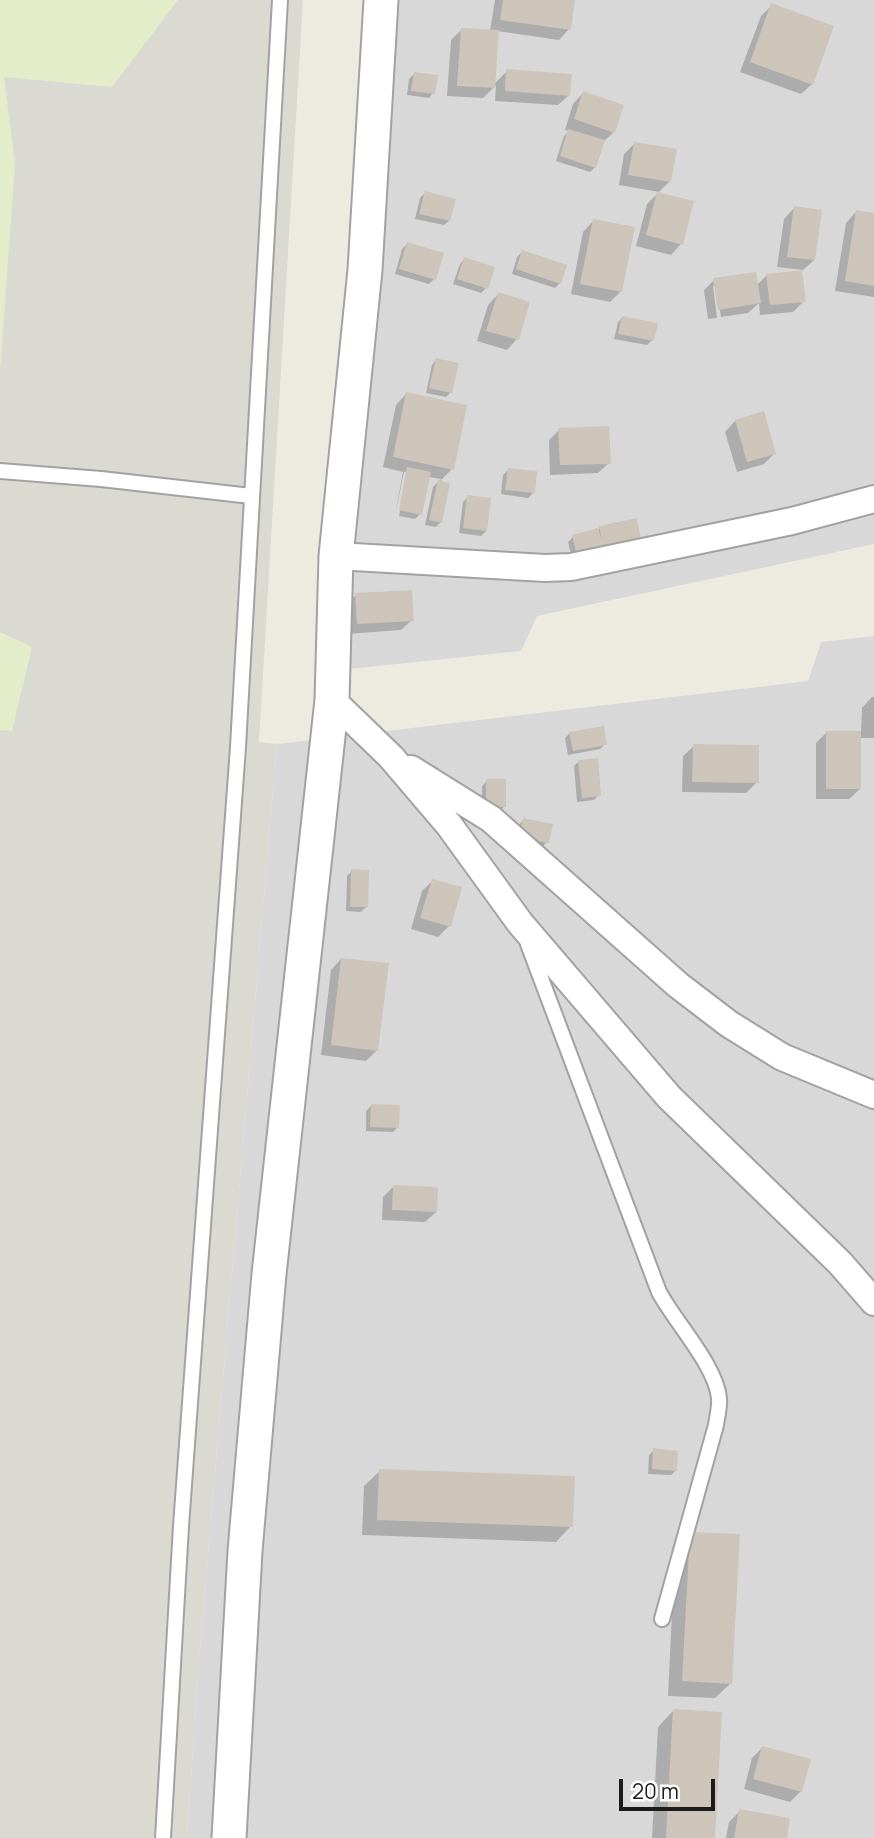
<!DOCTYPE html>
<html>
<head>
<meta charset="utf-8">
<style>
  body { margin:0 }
  #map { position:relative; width:874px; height:1838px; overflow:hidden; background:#edebe0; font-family:Manrope,sans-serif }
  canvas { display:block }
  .scale { position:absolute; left:619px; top:1779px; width:96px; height:32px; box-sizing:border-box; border:4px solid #1b1b1b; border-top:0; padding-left:9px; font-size:21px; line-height:24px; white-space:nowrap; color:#1b1b1b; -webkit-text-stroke:5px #fff; paint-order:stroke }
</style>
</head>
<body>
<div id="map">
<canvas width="874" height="1838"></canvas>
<div class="scale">20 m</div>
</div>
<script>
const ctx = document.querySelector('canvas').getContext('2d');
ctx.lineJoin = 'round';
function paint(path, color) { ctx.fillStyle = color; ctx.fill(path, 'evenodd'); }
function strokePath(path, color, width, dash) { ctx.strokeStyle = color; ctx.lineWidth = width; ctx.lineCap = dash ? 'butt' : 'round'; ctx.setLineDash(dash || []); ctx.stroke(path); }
paint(new Path2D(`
  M380 0H874V544L537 616 521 651 340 670Z
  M874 636V1838H187L199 1662 277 744 808 681 821 642Z`), '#d9d8d8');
paint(new Path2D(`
  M0 0H303L259 742 277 744 199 1662 187 1838H0Z`), '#dbdad2');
paint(new Path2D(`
  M0 0H178L112 87 4 77 15 164 0 372Z
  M0 632 32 647 12 731 0 730Z`), '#e4edca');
paint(new Path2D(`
  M495 0H574L569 29 559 40 497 31 494 84 507 71 569 95 558 105 495 101 496 85 483 98 447 96 451 40 461 30 490 31Z
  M772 5 812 84 801 94 740 72 761 16Z
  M414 74 433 93 429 98 407 95 409 79Z
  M583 93 614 132 603 142 595 167 590 172 556 161 564 136 569 131 565 130 573 104Z
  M634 144 670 181 657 194 681 244 671 255 636 246 647 204 659 192 619 185 624 154Z
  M425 193 449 221 444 225 415 219 420 198Z
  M794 208 814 260 803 270 777 267 784 219Z
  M856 212 874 215V297L835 291 846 223Z
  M593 221 621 291 610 302 571 294 583 232Z
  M407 244 434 279 429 284 395 274 402 249Z
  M522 252 560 283 555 288 512 274 517 257Z
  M465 259 486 288 481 293 453 284 460 264Z
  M767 275 804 301 793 312 760 315 759 303 748 313 721 317 716 286H713L717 318 708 319 704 290 714 280 756 286Z
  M498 294 517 339 507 350 477 341 488 305Z
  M622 318 652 340 647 345 614 339 618 322Z
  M436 360 451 392 446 397 426 393 432 365Z
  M406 394 452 469 439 482 441 522 436 527 425 525 433 487 441 479 428 477 420 514 415 519 399 516 408 472H404L395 515 403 472 383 467 396 405Z
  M735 421 775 453 764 464 737 472 725 432Z
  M559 430 609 463 598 473 550 475 549 440Z
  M508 470 533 493 528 498 501 494 503 475Z
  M468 497 486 531 481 536 459 533 463 502Z
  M600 528 634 545 572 559 568 542 573 537 597 531Z
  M356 595 412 620 401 630 347 634 345 605Z
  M872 697H874V738H860V789L849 799H816V743L826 733H861L862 708Z
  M570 733 605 744 600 749 568 755 565 738Z
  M694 746 757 782 746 793 682 792 683 756Z
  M579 761 599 795 594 800 577 802 574 766Z
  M487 781 505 806 500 811H482V786Z
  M523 820 547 842 542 847 515 842 519 825Z
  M352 871 366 907 361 912 346 911 347 876Z
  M432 881 449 926 438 937 411 929 422 891Z
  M341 959 377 1050 366 1061 321 1055 331 970Z
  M371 1106 398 1127 393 1132 366 1131V1111Z
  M394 1186 436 1212 425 1222 382 1220 383 1197Z
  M654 1450 676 1470 671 1475 648 1474 649 1455Z
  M380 1471 571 1526 556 1542 362 1535 364 1486Z
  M690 1533 731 1683 715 1698 668 1696 675 1549Z
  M673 1711 714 1838H652L658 1727Z
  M762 1748 801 1791 790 1802 744 1789 752 1758Z
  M740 1811 785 1838H726L729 1822Z`), '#0003');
paint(new Path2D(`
  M503 0H575L571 30 500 20Z
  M771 3 834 26 813 85 750 62Z
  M461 28 499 30 495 88 457 86Z
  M506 69 572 74 570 96 505 91Z
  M414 72 438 75 435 94 411 91Z
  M583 91 624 105 615 133 574 119Z
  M568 129 605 140 596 168 560 156Z
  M634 142 677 149 671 182 628 175Z
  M425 191 456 199 450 221 419 214Z
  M657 192 694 201 683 245 646 235Z
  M794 206 822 210 815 260 787 257Z
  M856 210 874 213V286L845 281Z
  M593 219 635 227 622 292 580 284Z
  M407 242 444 253 436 280 399 269Z
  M522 250 567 265 561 284 516 269Z
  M464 257 495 267 488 289 457 279Z
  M802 270 806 302 770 305 766 274Z
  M756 272 761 303 718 310 713 278Z
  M498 292 530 302 519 340 486 331Z
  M622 316 658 323 654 341 618 334Z
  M436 358 459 363 452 393 429 388Z
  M406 392 467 405 454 470 393 457Z
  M764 411 776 454 747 462 735 420Z
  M609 426 611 464 560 465 558 428Z
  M407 467 431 472 422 515 399 510Z
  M508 468 537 471 535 493 505 490Z
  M438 480 450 483 442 523 429 520Z
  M467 495 491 498 487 531 463 528Z
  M637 518 641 540 577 555 572 535 598 528 602 540 599 526Z
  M412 590 414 621 357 624 355 593Z
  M604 726 607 745 573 751 569 732Z
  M826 731H861V789H826Z
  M693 744 759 745V783L692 782Z
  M598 758 601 796 582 798 578 760Z
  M486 779H506V807H486Z
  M523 818 553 824 549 843 519 837Z
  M351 869 369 870 368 907H350Z
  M432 879 462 887 451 927 420 918Z
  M341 958 389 963 378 1051 331 1045Z
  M371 1104 400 1105 399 1128 370 1127Z
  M393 1185 438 1187 437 1212 392 1210Z
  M653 1448 678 1451 677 1471 652 1469Z
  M379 1469 575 1476 573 1527 377 1520Z
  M690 1532 740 1534 732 1684 682 1681Z
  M673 1709 722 1712 715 1838H666Z
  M762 1746 811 1759 802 1792 753 1779Z
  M739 1809 790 1818 787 1838H734Z`), '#cdc5b9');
const service = new Path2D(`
  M0 471 101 479 251 496
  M528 944 659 1292C675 1322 716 1366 719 1398 720 1406 717 1417 716 1425L662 1619
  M163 1838 181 1526 238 747 280 0`);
const minor = new Path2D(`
  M336 556 545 568 571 567 792 521 874 499
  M332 700 391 757 449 825 520 923 669 1097 840 1263 874 1302
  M411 769 491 819 678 985 729 1024 782 1057 874 1095`);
const tertiary = new Path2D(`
  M229 1838 245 1551 269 1274 332 700 336 556 365 270 381 0`);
strokePath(service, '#a2a2a2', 18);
strokePath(minor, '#a2a2a2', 30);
strokePath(tertiary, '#a2a2a2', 37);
strokePath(service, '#fff', 14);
strokePath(minor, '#fff', 26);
strokePath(tertiary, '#fff', 33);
</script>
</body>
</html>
